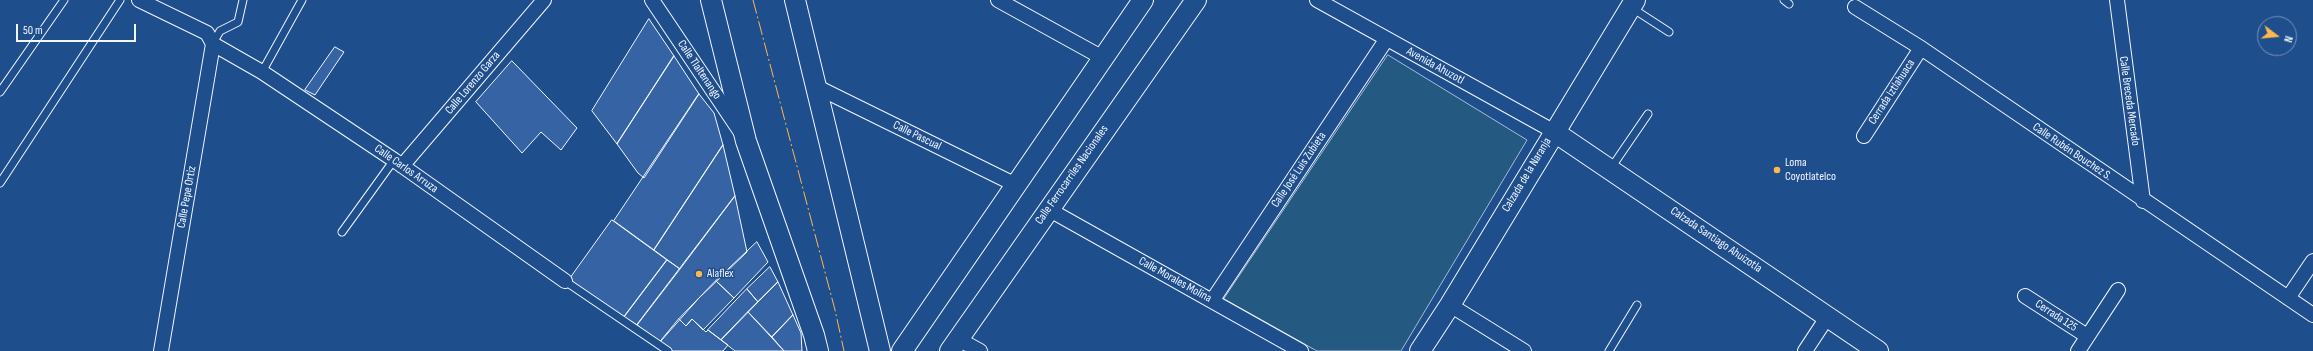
<!DOCTYPE html>
<html>
<head>
<meta charset="utf-8">
<style>
  body { margin:0 }
  #map { position:relative; width:2313px; height:351px; overflow:hidden; background:#1f4e8c; font-family:"Sofia Sans Condensed",sans-serif }
  canvas { display:block }
  .north { position:absolute; left:2257px; top:16px; width:40px; height:40px; box-sizing:border-box; background:#1f4e8c; border:1px solid #7391ba; border-radius:50%; rotate:106deg; font-size:11px; font-weight:700; line-height:16px; text-align:center; color:#f2f6ff }
  .north::after { content:''; display:block; margin:auto; width:14px; height:18px; background:#ffb74d; clip-path:polygon(50% 0,100% 100%,50% 72%,0 100%) }
  .scale { position:absolute; left:16px; top:24px; width:120px; height:18px; box-sizing:border-box; border:2px solid #f2f6ff; border-top:0; padding-left:5px; font-size:12px; line-height:14px; white-space:nowrap; color:#f2f6ff; -webkit-text-stroke:3px #1f4e8c; paint-order:stroke }
</style>
</head>
<body>
<div id="map">
<canvas width="2313" height="351"></canvas>
<div class="north">N</div>
<div class="scale">50 m</div>
</div>
<script>
const ctx = document.querySelector('canvas').getContext('2d');
ctx.lineJoin = 'round';
function paint(path, color) { ctx.fillStyle = color; ctx.fill(path, 'evenodd'); }
function strokePath(path, color, width, dash) { ctx.strokeStyle = color; ctx.lineWidth = width; ctx.lineCap = dash ? 'butt' : 'round'; ctx.setLineDash(dash || []); ctx.stroke(path); }
function drawText(font, color, halo, rows, align = 'center') {
  ctx.font = font + ' "Sofia Sans Condensed",sans-serif'; ctx.lineWidth = 3; ctx.setLineDash([]); ctx.textBaseline = 'middle'; ctx.strokeStyle = halo; ctx.fillStyle = color; for (const [text, x, y, turn = 0] of rows) {
    ctx.save(); ctx.translate(x, y); ctx.rotate((+turn || 0) * Math.PI / 180); ctx.textAlign = isNaN(turn) ? turn : align; if (halo) ctx.strokeText(text, 0, 0); ctx.fillText(text, 0, 0); ctx.restore();
  }
}
const green = new Path2D(`
  M1388 55 1527 140 1401 351H1317L1224 299Z`);
paint(green, '#245a82');
strokePath(green, '#a8bbd7', 1);
const building = new Path2D(`
  M649 19 674 56 617 144 592 111Z
  M335 47 344 52 315 95 305 90Z
  M674 56 699 94 644 178 638 173 617 144Z
  M512 61 577 128 561 150 541 132 522 153 476 102Z
  M699 94 714 113 723 145 654 250 614 221Z
  M723 145 735 196 680 269 654 250Z
  M735 196 747 252 699 298 660 342 637 325Z
  M612 220 667 260 624 317 569 280Z
  M757 242 768 262 734 298 716 281Z
  M667 260 680 269 637 325 624 317Z
  M770 267 778 282 758 302 747 289Z
  M716 281 734 298 703 330 692 319 686 326 679 319Z
  M778 282 793 315 772 337 748 312Z
  M747 289 758 302 721 340 708 330Z
  M748 312 784 351H735L721 340Z
  M793 315 801 333 802 351H784L772 337Z
  M679 319 686 326 692 319 706 332 708 330 728 345 723 351H673L660 342Z`);
paint(building, '#3563a3');
strokePath(building, '#f2f6ff', 1);
const lane = new Path2D(`
  M1784 0 1789 4
  M1632 8 1669 32
  M213 43 220 31 238 22 243 0
  M262 72 302 0
  M0 92 64 0
  M1611 168 1648 114
  M0 183 120 0
  M342 232 394 160
  M565 281 668 351
  M1609 351 1637 305`);
const street = new Path2D(`
  M139 0 207 33 213 44 262 72 394 160 565 281
  M652 0 740 131
  M998 0 1103 58
  M1317 0 1553 131
  M2117 0 2143 201
  M1855 7 1921 48 2313 315
  M817 87 1016 185
  M1864 136 1921 48
  M402 166 544 0
  M1048 209 1301 351
  M2025 296 2087 336
  M2288 298 2313 261
  M1212 301 1386 40
  M1450 305 1524 351
  M958 339 980 351
  M161 351 213 44
  M1805 351 1828 316
  M2078 351 2118 290`);
const secondary = new Path2D(`
  M711 0 746 141 814 335 818 351
  M795 0 880 351
  M1553 131 1878 351
  M902 351 1143 0
  M950 351 1196 0
  M1420 351 1450 305 1635 0`);
strokePath(lane, '#f2f6ff', 9);
strokePath(street, '#f2f6ff', 16);
strokePath(secondary, '#f2f6ff', 22);
strokePath(lane, '#1f4e8c', 7);
strokePath(street, '#1f4e8c', 14);
strokePath(secondary, '#1f4e8c', 20);
strokePath(new Path2D(`
  M753 0 835 310 844 351`), '#ffb74d', 1, [14, 3, 2, 3]);
for (const [x, y, r, color] of [
  [1777,170,4,"#ffb74d"],
  [699,274,4,"#ffb74d"]
]) { const dot = new Path2D(); dot.arc(x, y, r, 0, 2 * Math.PI); ctx.fillStyle = color; ctx.fill(dot); strokePath(dot, '#1f4e8c', 1.5); }
drawText('12px', '#f2f6ff', '#1f4e8c', [
  ["Avenida Ahuzotl",1435,66,29],
  ["Calle Tlaltenango",699,70,56],
  ["Calle Lorenzo Garza",473,83,-50],
  ["Cerrada Iztlahuaca",1892,92,-57],
  ["Calle Breceda Mercado",2129,101,82],
  ["Calle Pascual",917,136,26],
  ["Calle Rubén Bouchez S.",2072,152,34],
  ["Calle Carlos Arruza",406,169,35],
  ["Calle José Luis Zubieta",1299,170,-56],
  ["Calle Ferrocarriles Nacionales",1072,175,-55],
  ["Calzada de la Naranja",1527,175,-59],
  ["Calle Pepe Ortiz",187,197,-80],
  ["Calzada Santiago Ahuizotla",1716,240,34],
  ["Calle Morales Molina",1175,280,29],
  ["Cerrada 125",2056,316,33]
]);
drawText('12px', '#f2f6ff', '#1f4e8c', [
  ["Loma",1785,163],
  ["Coyotlatelco",1785,177],
  ["Alaflex",707,274]
], 'left');
</script>
</body>
</html>
